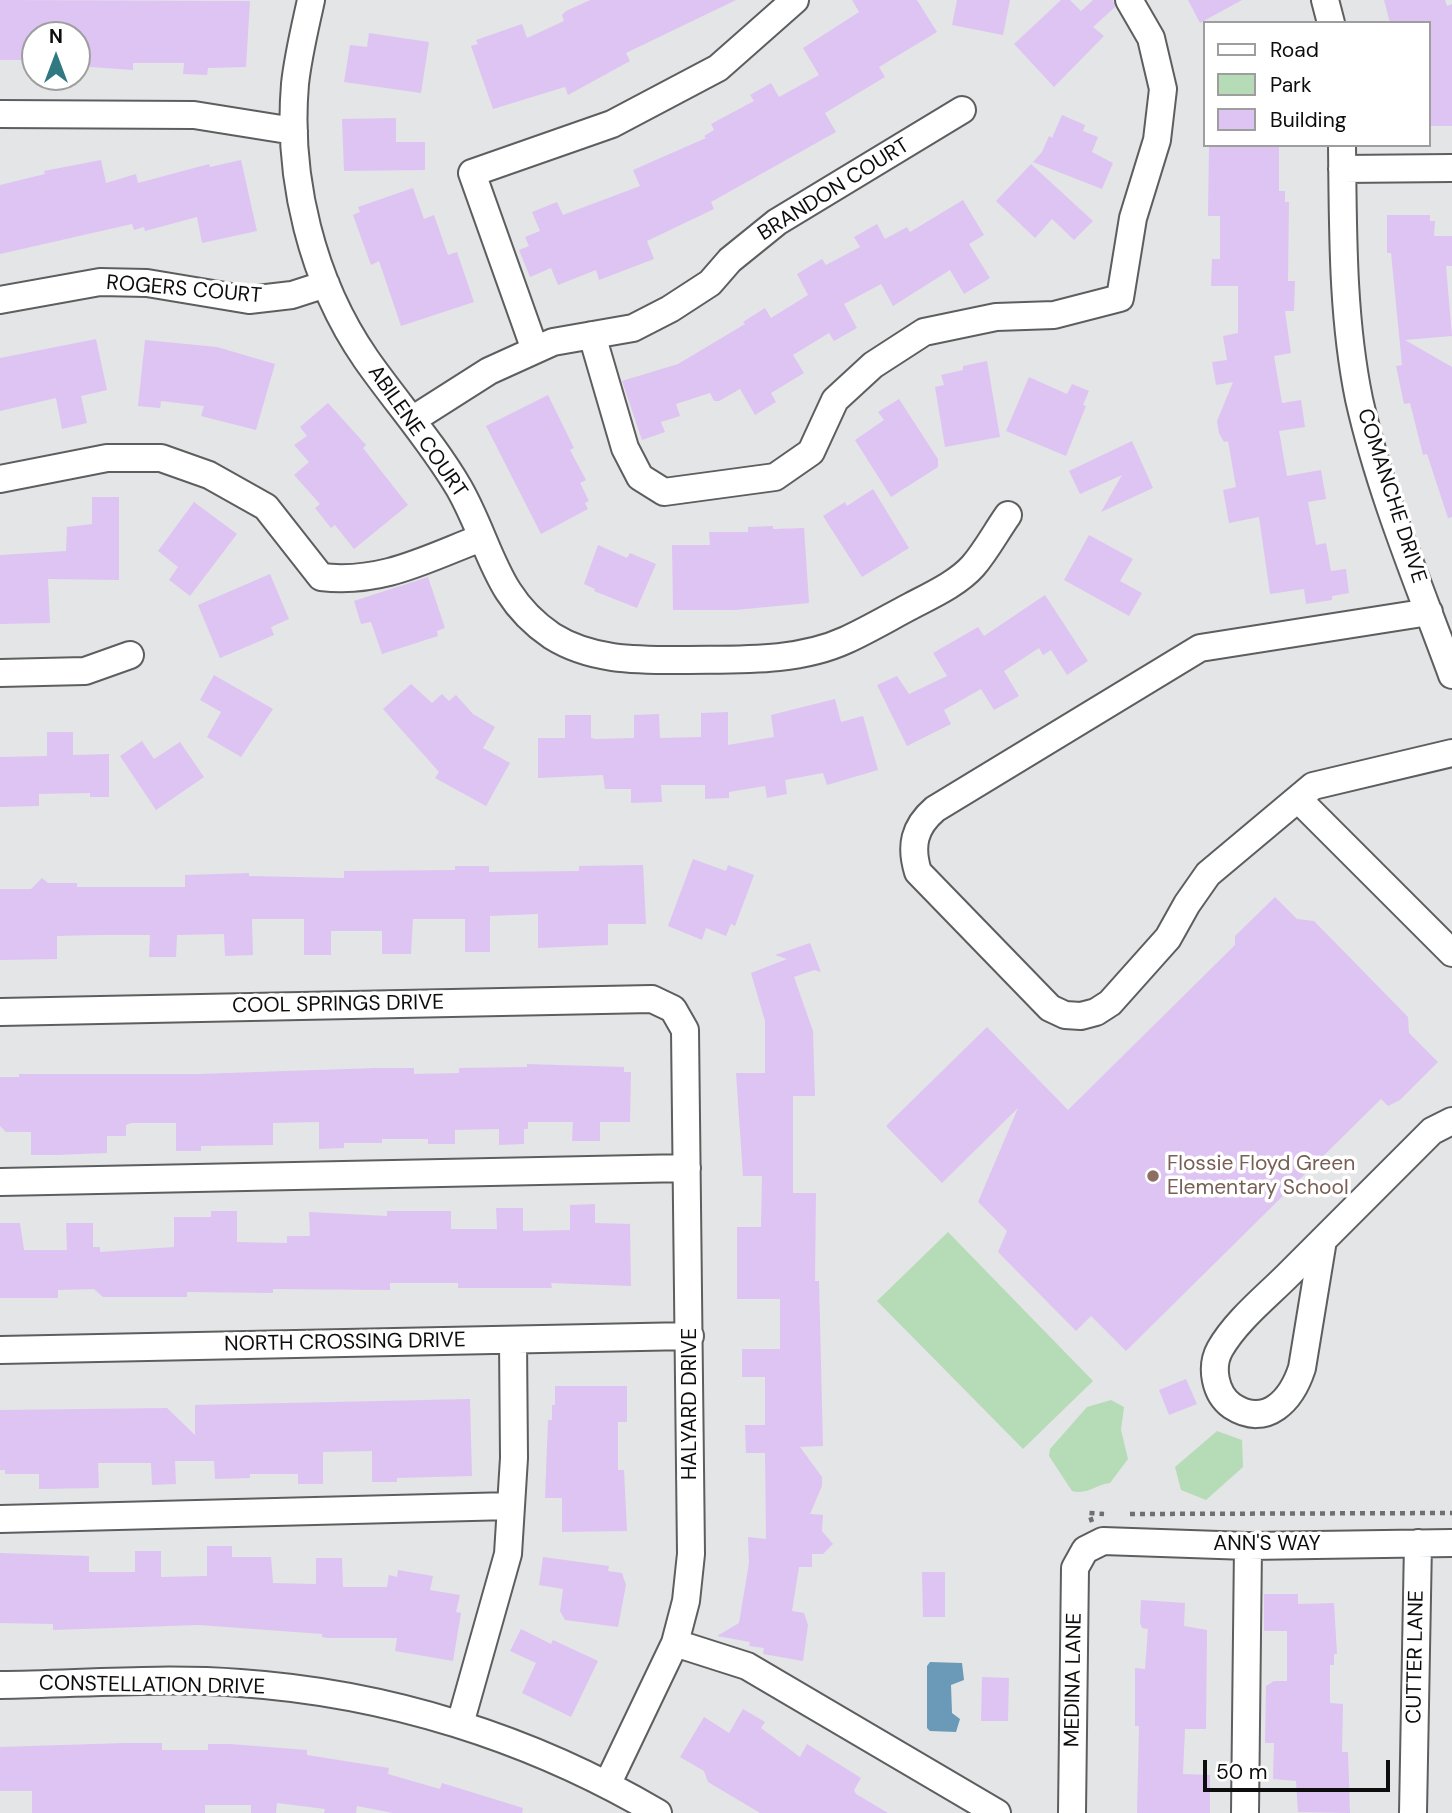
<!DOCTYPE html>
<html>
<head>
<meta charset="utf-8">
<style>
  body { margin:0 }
  #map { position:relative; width:1452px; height:1813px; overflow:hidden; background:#e4e5e6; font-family:"DM Sans",sans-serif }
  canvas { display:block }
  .legend { position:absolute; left:1203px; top:21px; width:228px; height:126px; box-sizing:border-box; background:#fff; border:2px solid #9e9e9e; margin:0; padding:9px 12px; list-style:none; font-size:21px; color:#0d0d0d }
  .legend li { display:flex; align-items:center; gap:14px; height:35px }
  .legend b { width:35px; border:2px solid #9e9e9e }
  .north { position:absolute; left:21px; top:21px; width:70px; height:70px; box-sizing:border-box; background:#fff; border:2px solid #9e9e9e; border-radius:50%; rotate:0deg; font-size:19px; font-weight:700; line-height:28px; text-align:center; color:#0d0d0d }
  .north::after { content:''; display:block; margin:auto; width:24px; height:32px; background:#317982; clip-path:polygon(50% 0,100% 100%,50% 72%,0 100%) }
  .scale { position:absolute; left:1203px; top:1760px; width:187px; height:32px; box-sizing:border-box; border:4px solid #0d0d0d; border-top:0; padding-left:9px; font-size:21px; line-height:24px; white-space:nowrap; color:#0d0d0d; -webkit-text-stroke:5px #fff; paint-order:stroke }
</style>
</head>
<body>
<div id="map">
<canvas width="1452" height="1813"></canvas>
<ul class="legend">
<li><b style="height:9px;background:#fff"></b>Road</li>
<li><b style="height:19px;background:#b6dcb7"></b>Park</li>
<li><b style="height:19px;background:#dec4f2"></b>Building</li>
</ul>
<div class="north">N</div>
<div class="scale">50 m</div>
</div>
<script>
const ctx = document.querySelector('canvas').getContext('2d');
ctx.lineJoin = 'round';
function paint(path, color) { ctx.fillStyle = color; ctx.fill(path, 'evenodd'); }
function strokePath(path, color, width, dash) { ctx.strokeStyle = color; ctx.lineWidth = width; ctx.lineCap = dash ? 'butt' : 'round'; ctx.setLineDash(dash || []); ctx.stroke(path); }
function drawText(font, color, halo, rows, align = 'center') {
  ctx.font = font + ' "DM Sans",sans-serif'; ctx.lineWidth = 7; ctx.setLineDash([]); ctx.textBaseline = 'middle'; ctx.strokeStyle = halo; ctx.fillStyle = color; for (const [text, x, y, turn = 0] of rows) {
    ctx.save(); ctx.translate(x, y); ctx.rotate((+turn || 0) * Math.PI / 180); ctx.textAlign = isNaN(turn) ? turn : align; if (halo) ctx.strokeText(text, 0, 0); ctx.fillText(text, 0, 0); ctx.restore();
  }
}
paint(new Path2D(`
  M948 1232 1093 1381 1023 1449 877 1301Z
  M1111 1400 1124 1407 1121 1430 1128 1459 1110 1483C1095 1485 1088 1495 1072 1491L1049 1456 1050 1449 1087 1407Z
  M1217 1431 1242 1440 1243 1467 1206 1500 1181 1490 1175 1467Z`), '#b6dcb7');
paint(new Path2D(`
  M930 1662 962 1663 964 1680 951 1685 952 1713 960 1719 956 1732 930 1731 927 1728V1666Z`), '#6b99b8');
paint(new Path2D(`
  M0 0 250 1 246 67 208 68 207 75 183 74 184 63H133V70L77 66V35H35V60H0Z
  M590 0H736L626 53 630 61 568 95 565 87 493 109 471 46 478 44 476 40 522 24 527 38 564 21 562 15 566 11Z
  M852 0H917L937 32 879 67 885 77 825 113 836 132 711 202 714 209 647 241 654 259 599 280 596 270 558 285 551 268 530 277 519 250 529 246 525 237 540 231 532 212 557 202 563 215 640 186 633 170 706 138 704 136 714 130 711 124 754 101 750 95 771 83 779 97 819 75 803 48 859 12Z
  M957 0H1010L1003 35 952 25Z
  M1061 0H1070L1081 11 1093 0H1113L1115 7 1093 27 1104 36 1054 87 1014 44Z
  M1188 0H1242L1200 23Z
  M1384 0H1445L1447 6 1452 4V126H1429V23H1390Z
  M369 33 429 42 421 93 344 82 350 45 367 47Z
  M1062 115 1085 125 1083 131 1098 137 1092 152 1113 163 1102 189 1033 162 1042 152 1049 136 1052 138Z
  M396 118V142H425V170L344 171 342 119Z
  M1209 145H1279V191H1285V202H1289L1288 281H1295L1294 311H1285L1291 353 1274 356 1282 403 1301 400 1305 427 1279 431 1287 476 1321 470 1326 499 1308 502 1316 545 1326 543 1331 571 1346 569 1349 593 1332 596V600L1306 604 1304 589 1270 594 1259 517 1229 523 1223 490 1236 487 1228 441 1224 442 1219 433 1217 421 1233 382 1216 385 1212 362 1227 360 1223 336 1238 333V286H1211L1212 259H1220V216H1208Z
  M101 160 106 183 136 174 138 183 209 164 210 167 241 160 257 231 202 243 197 217 145 231 144 227 134 230 132 224 0 254V185L45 174 44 171Z
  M1031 164 1093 221 1074 240 1052 219 1035 238 996 201Z
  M413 188 424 219 434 215 448 255 457 252 474 302 401 326 379 261 371 265 353 215 360 212 358 207Z
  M963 200 984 235 969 244 990 278 964 294 950 270 893 306 881 284 844 304 857 328 834 341 829 333 793 355 804 373 771 393 776 402 755 415 740 389 719 401H714L710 393 676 404 680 416 661 422 665 432 642 440 622 381 678 364 745 324 743 322 765 308 771 318 808 295 797 274 822 259 826 265 860 247 854 237 877 224 885 239 907 227 910 232Z
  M1387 215H1430V221H1435L1434 236H1452V266H1446L1452 336 1405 340 1452 367V517L1448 518 1427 454 1423 455 1410 403 1404 404 1396 366 1402 365 1391 253H1387Z
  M96 339 107 390 81 396 87 423 62 429 56 398 0 411V358Z
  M145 340 217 347 275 364 256 430 201 416 204 406 161 401 160 408 138 406Z
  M987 361 1000 437 945 447 935 387 944 385 941 375 963 370V366Z
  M1029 377 1067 394 1072 384 1089 391 1083 405 1086 406 1066 456 1006 431Z
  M548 395 574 448 570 450 586 480 580 483 589 501 585 503 588 509 541 534 486 426Z
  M899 399 938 459V467L891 497 855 440 884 420 878 412Z
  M328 403 366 445 363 448 408 505 354 549 335 525 331 528 315 508 320 504 294 475 309 462 294 445 307 436 300 427Z
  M1132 441 1153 488 1101 512 1122 475 1080 494 1069 471Z
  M873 489 909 548 862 577 823 516 845 502 847 506Z
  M92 497H119V580L48 579 50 623 0 624V555L66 551 67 527 92 524Z
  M194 502 237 534 190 596 169 580 178 567 158 551Z
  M773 526V529L804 528 809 603 735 610H673L672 545H710L709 532H748V527Z
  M1089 535 1133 559 1120 581 1142 593 1129 616 1064 580Z
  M598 545 627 558 630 553 656 564 637 608 594 591 595 589 584 584Z
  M270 574 289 619 271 627 274 635 220 658 198 605Z
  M428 577 445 628 437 631 438 636 382 654 371 622 361 624 354 601Z
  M1045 595 1088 661 1067 675 1051 650 1043 655 1039 648 1004 671 1019 696 994 710 981 689 944 710 951 724 907 746 877 685 897 676 909 694 947 676 933 653 978 627 984 636Z
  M214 675 273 709 241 757 207 737 221 712 200 700Z
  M411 684 432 703 442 694 449 701 456 695 473 714 495 727 483 748 510 763 486 806 435 778 439 772 383 709Z
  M835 699 841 722 863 716 878 770 827 785 823 773 785 780 787 794 767 798 765 786 729 792V798L705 799V785H661L662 802 631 803V789H605L603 775 538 778V738H565V715H591V738L596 739 634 738V715L659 714 660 738 701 737V713L728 712V745L774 737 771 715Z
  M47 732H73V755L109 754V797H90V793L39 794V806L0 807V757L47 756Z
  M142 741 154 759 180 742 204 777 156 810 120 756Z
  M693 859 726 871 728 865 754 875 735 926 731 924 726 936 706 928 702 940 668 926Z
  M643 865 646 924H608V945L538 948V914L490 916V952H465V919H413L411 954H382V931H331V955H304V919H252L253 955 225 956 224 934 177 935 176 957H149L150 935H98L57 936V959L0 960V889H31L42 878 48 883H77V887H185V875L249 873V876L344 878V871L455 870V866H489V872L579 871V866Z
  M1275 897 1297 919 1314 921 1408 1017 1409 1033 1438 1062 1400 1100 1388 1106 1381 1099 1126 1351 1091 1316 1076 1331 998 1252 1007 1231 978 1202 1018 1108 942 1183 886 1126 987 1027 1068 1110 1235 945V936Z
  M810 943 821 972 814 970 794 977 813 1031 815 1096H793V1193H816L815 1281H819L823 1446 800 1447 822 1477V1486L810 1514 823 1515 822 1531 833 1544 823 1554H812V1567H799L792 1611 804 1613 808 1625 803 1661 763 1654 764 1648 749 1646 750 1642 717 1636 739 1623 749 1563 748 1537 766 1539 765 1453H746L745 1425H765V1377H742V1349H780V1299H737V1227H761L762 1176H743L736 1073H765V1021L751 973 787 959 775 955Z
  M527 1064 624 1067V1072H631L630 1122H600V1141H572L573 1122H528V1129H524V1144L499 1145V1129L455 1130V1144H428V1139H382V1143H344V1148L319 1149V1122L273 1123V1145L201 1146V1151H176V1123H131L126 1125V1136H107V1153L57 1155H31V1132H6L0 1126V1077H19V1074H197L376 1068H414V1074L459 1073V1068L527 1067Z
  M595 1204V1223L630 1224 631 1286 551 1283 552 1288H458V1283H390V1290L273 1289V1293L187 1292V1297H103L94 1289 58 1290V1298H0V1223H20L24 1250H67L66 1223H93V1247H100V1252L174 1247V1217H211V1211H237V1242L287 1243V1236H310L309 1212 387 1216V1211H451V1229H497L496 1208H523V1231L570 1230V1205Z
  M1186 1379 1197 1404 1169 1415 1159 1390Z
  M555 1386H627V1422H618V1470H624L627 1531 562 1532V1498H545L548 1420H552V1405H555Z
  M470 1399 472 1476 397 1478V1482H372V1451L323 1452V1484H298V1474H250V1478L215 1479 214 1461H175L176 1484 152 1485 151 1463H98L99 1488 39 1489V1474H5V1470H0V1410L167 1408 195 1435V1405Z
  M207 1546H232V1557H271L273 1583 316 1584V1558H342L343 1587H387L389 1575 397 1577 398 1570 433 1576 430 1590 460 1595 456 1612 461 1613 453 1661 395 1651 397 1638H328L322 1637V1634L199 1625 53 1630V1624L0 1623V1553L89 1556V1572H135V1551H161V1577L207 1576Z
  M543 1557 609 1566 608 1571 622 1573 626 1585 618 1627 565 1620 560 1611 563 1589 539 1585Z
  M922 1572H945V1617H923Z
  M1264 1594H1298V1604L1334 1603 1337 1654H1334V1665H1330V1703L1343 1704 1342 1752H1348L1350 1813 1298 1812 1296 1781 1273 1779 1274 1743H1265L1266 1686 1274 1681H1287V1631H1264Z
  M1141 1600 1185 1603 1184 1626 1207 1630 1206 1729H1185L1183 1774 1210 1775V1813H1137L1139 1726H1135V1668L1145 1669 1148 1629 1142 1628 1140 1623Z
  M521 1629 551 1644 553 1640 598 1661 571 1717 522 1693 536 1663 510 1651Z
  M982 1677 1009 1678 1008 1721H981Z
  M743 1709 765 1722 761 1728 800 1757 807 1744 861 1778 854 1790 856 1794 888 1813H760L708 1782 704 1771 680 1757 704 1717 729 1733Z
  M125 1743H162V1750H208V1744H230L307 1750V1755L389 1768 388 1774 440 1789 442 1783 523 1808 522 1813H393L357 1806 356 1813H324L325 1809 277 1803 276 1813H251V1805H205V1813H32V1791H0V1747Z`), '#dec4f2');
const minor = new Path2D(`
  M311 0C305 28 298 56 295 84 287 178 312 281 366 359 396 402 432 442 459 488 491 544 494 597 552 636 592 661 637 660 683 660 736 659 796 663 846 640 868 630 890 617 911 606 932 595 958 583 973 566 986 551 996 532 1008 515
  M1325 0 1331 23
  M0 114 194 115 294 131
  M1342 145C1343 230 1342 316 1359 399 1380 493 1419 585 1452 675
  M1342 169 1452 168
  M0 300 100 282 147 283 249 300 292 295 326 284
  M592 335 625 448 640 477 664 492 775 477 811 452 835 400 873 365 924 332 996 317 1054 315 1120 298 1133 218 1157 140 1163 89 1151 38 1129 0
  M535 350 472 173 612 124 718 68 795 0
  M412 420 489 371 553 342 633 328 670 309 710 283 730 260 777 222 962 110
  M0 479 107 458H161L209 475 266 507 321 577C382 584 426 559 481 538
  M1429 612 1200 648 935 809C914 827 910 846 918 872L1050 1008 1065 1015 1081 1016 1096 1012 1110 1003 1168 938 1187 904 1208 874 1313 786 1452 753
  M0 673 85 671 130 655
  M1298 799 1452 953
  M0 1012 652 999 673 1009 685 1030 691 1554 686 1601 675 1643 607 1785
  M0 1182 687 1168
  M1323 1240 1302 1368C1292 1399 1267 1429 1232 1406 1215 1394 1210 1367 1220 1349 1236 1321 1265 1298 1288 1275 1336 1227 1384 1179 1432 1131L1452 1121
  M0 1350 690 1336
  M0 1519 511 1506
  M675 1643 747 1666 997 1813
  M0 1685C79 1684 161 1677 240 1683 387 1693 531 1738 658 1813
  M460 1724 508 1554 514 1458 513 1340
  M1072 1813 1075 1568 1085 1550 1103 1541 1248 1546 1452 1543
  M1245 1813 1248 1546
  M1413 1813 1418 1543`);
strokePath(minor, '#5d5e5f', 30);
strokePath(new Path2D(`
  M1130 1514 1452 1513
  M1092 1522 1089 1513 1104 1514`), '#6e6f6f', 4.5, [5, 5]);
strokePath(minor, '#fff', 26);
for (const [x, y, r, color] of [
  [1153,1176,7,"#8d6e63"]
]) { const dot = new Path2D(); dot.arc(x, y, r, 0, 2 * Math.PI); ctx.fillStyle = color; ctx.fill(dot); strokePath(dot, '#fff', 2.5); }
drawText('21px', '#0d0d0d', '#fff', [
  ["BRANDON COURT",834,190,-32],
  ["ROGERS COURT",184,290,5],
  ["ABILENE COURT",417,432,55],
  ["COMANCHE DRIVE",1391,496,72],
  ["COOL SPRINGS DRIVE",338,1005,-1],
  ["NORTH CROSSING DRIVE",345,1343,-1],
  ["HALYARD DRIVE",690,1404,-90],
  ["ANN'S WAY",1267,1544],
  ["CUTTER LANE",1416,1657,-89],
  ["MEDINA LANE",1074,1680,-89],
  ["CONSTELLATION DRIVE",152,1686,1]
]);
drawText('21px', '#785e54', '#fff', [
  ["Flossie Floyd Green",1167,1164],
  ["Elementary School",1167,1188]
], 'left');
</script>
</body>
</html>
